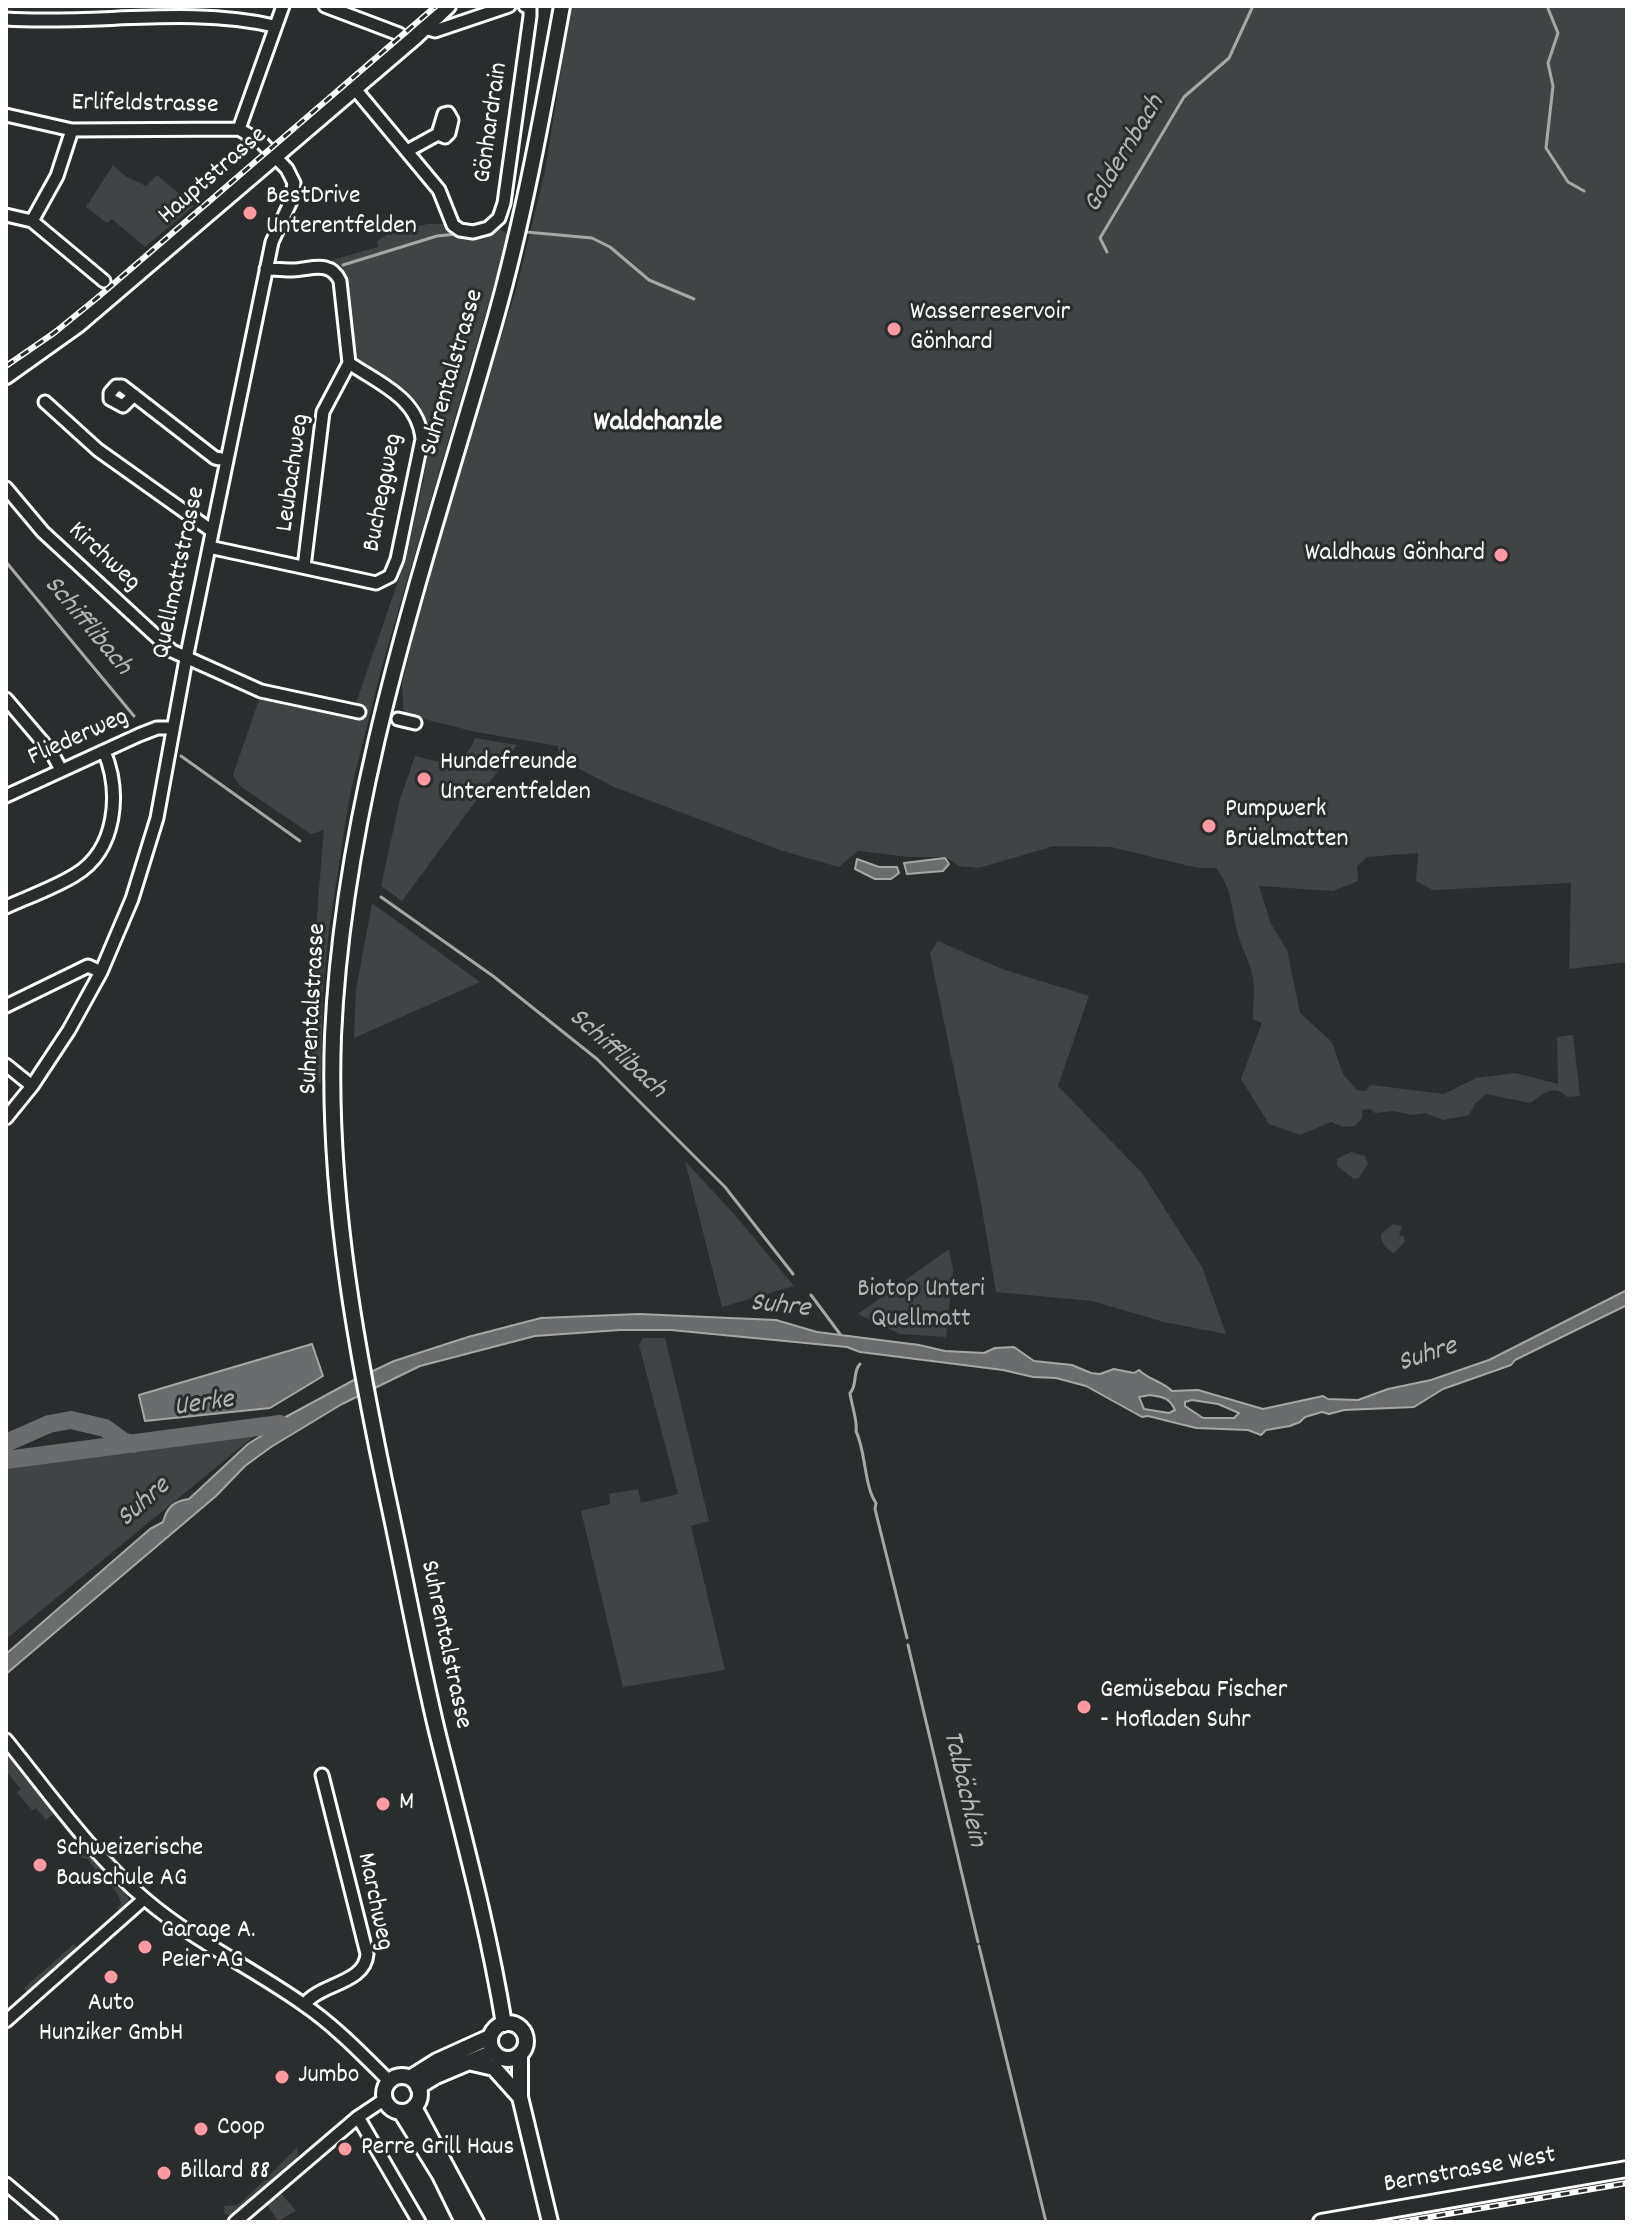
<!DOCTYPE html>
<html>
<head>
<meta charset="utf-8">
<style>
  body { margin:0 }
  #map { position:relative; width:1633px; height:2228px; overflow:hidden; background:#2a2d2e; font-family:Dekko,sans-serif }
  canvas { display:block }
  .frame { position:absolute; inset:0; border:8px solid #fff; pointer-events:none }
</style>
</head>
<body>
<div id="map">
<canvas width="1633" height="2228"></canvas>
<div class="frame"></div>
</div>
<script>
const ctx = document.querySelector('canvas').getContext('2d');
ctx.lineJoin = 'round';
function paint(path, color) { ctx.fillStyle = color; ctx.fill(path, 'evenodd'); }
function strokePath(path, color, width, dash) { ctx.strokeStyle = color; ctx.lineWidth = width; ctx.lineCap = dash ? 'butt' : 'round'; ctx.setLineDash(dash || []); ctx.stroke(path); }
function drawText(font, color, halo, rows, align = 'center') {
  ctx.font = font + ' Dekko,sans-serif'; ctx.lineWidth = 6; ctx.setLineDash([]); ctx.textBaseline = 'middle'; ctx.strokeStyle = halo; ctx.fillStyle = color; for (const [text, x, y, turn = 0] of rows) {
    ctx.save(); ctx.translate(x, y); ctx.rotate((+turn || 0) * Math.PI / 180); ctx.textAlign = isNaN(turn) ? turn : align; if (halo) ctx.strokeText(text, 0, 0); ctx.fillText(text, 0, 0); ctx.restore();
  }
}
paint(new Path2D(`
  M571 6H1627V962L1569 969 1571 883 1433 890 1416 881 1418 853 1367 857 1357 866 1358 881 1333 891 1259 886 1271 924 1287 950 1300 1013 1332 1042 1343 1074 1357 1090 1365 1091 1371 1085 1444 1094 1476 1078 1515 1073 1558 1084 1557 1037 1573 1035 1580 1096 1567 1097C1553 1083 1544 1094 1530 1103L1486 1094 1475 1104 1469 1115 1443 1120 1425 1113 1413 1115 1393 1111 1375 1113 1370 1109 1362 1110V1118L1355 1126 1343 1127 1331 1122 1300 1135 1269 1124 1241 1079 1262 1023 1253 1019C1252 1008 1255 998 1254 988 1253 965 1243 954 1238 934 1230 907 1234 892 1216 868H1198L1111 847 1054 846 979 868 959 866 946 857H909L858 851 839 867 783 851 614 787 570 764 559 753 558 746 476 732 404 714 402 684 433 553 517 286 545 171Z
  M113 165 125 176 146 186 157 175 194 206 145 247 112 219 107 223 86 207Z
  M428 224H446L473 236 498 229 509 234 382 666 350 794 329 929 323 987 321 1083 313 1081C309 997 317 914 324 830L311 834 240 786 233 775 261 694 348 713V717L358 716 360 705 356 703 406 558 423 482 430 434 420 405 405 389 358 362 345 276 329 261 378 247 377 241 395 230Z
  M475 738 517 745 402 901 381 886 400 799 415 756C441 763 464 770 475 738Z
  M372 903 480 982 354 1038 356 990Z
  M938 941 1002 969 1089 996 1058 1086 1142 1173 1202 1267 1226 1334 1164 1322 1092 1301 996 1292 980 1197 930 953Z
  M1351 1152 1365 1156 1368 1164 1359 1178 1354 1179 1337 1166V1159Z
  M685 1161 735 1215 794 1286 722 1307Z
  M1393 1224 1402 1226 1399 1236H1403L1405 1241 1394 1253C1387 1250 1380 1242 1381 1234Z
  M949 1249 953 1269 946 1337 900 1334 858 1314Z
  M643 1338H665L709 1521 691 1526 725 1670 623 1687 581 1511 610 1504 609 1494 638 1489 641 1503 678 1494 639 1345Z
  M257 1434 6 1639V1466Z
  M6 1751 56 1812 46 1820 36 1808 32 1810 17 1793 21 1789 6 1771Z
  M83 1844 127 1893 129 1905 123 1912 117 1910 121 1903C116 1885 96 1874 88 1859L80 1857Z
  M74 1944 79 1950 27 1993 24 1988Z
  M297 2148 298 2154 294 2162 232 2215 225 2214 224 2206 237 2205 244 2200Z
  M279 2191 296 2211 278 2221 265 2202Z`), '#414445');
const water = new Path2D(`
  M945 858 949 864 943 871 907 874 904 863Z
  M857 859 879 867H897L899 873 891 879H875L855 869Z
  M1627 1290V1305L1515 1360 1511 1365 1443 1389 1414 1407 1344 1410 1329 1414 1322 1412 1305 1417 1300 1422 1290 1426 1266 1430 1261 1435 1248 1430 1196 1428 1148 1416 1142 1417 1086 1386 1056 1378 1033 1377 1003 1370 860 1352 847 1347 671 1330H620L535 1336 420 1366 342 1404 271 1447 245 1466 216 1496 6 1674V1654L150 1529 163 1522C167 1507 174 1501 189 1499L248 1444 280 1424 282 1419 354 1380 394 1361 468 1337 541 1318 639 1314 776 1320 817 1332 919 1345 945 1351 984 1353 995 1348 1014 1347 1034 1361 1072 1365 1091 1373 1100 1374 1114 1369 1134 1373 1139 1370C1149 1380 1162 1381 1172 1391L1198 1390 1263 1409 1323 1396 1328 1399 1358 1400 1388 1389 1431 1380 1489 1360ZM1150 1395C1163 1397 1169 1397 1175 1410L1169 1413 1144 1409 1139 1397ZM1192 1400 1218 1404 1239 1413 1234 1418H1203L1185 1406V1402Z
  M312 1344 323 1376 270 1408 145 1421 139 1395Z`);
paint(water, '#6a6c6d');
strokePath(water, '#a6a7a7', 2);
strokePath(new Path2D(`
  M1547 6 1558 33 1548 63 1553 86 1546 148 1568 182 1584 191
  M526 232 592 238 610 247 649 280 694 299
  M1107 252 1100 238 1184 97 1229 58 1253 6
  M343 265 437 236 457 234
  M6 562 134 716
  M181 756 300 841
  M381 897 493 976 597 1059 725 1187 793 1274
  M811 1295 840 1334
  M860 1364C852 1372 858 1385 850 1393 851 1403 858 1422 856 1431 866 1452 864 1486 876 1503L875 1509 907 1638
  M908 1645 978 1942
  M979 1946 1046 2222`), '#a6a7a7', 3);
strokePath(new Path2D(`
  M6 1443 49 1424 71 1420 105 1428 123 1441 133 1444
  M6 1460 280 1424`), '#6a6c6d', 18);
strokePath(new Path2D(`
  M359 712 398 719`), '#3f4243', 11, [11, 5.5]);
const minor = new Path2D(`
  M325 6 399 34
  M6 19C94 25 190 6 274 26
  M426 28 435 31 509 6
  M355 89 439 190 453 225 460 230 473 232 488 228 499 218 504 203 530 16V8L525 6
  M6 115 72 130 239 129 262 143 287 169 294 183 291 201 272 242 186 659 157 818 132 899 101 972 69 1030 32 1086 6 1118
  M239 129 283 6
  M407 151 438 134 444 114 448 113 452 120 449 133 445 137 438 134
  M6 215 32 221 104 281
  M32 221 57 176 72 130
  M266 269C275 269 284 270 293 270 312 269 330 260 340 281L349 363 323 412 304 567
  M134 395 123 406 110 399V393L116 386H122L215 458 227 460
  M45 402 98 450 212 531
  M6 488 43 532 172 651 261 691 359 712
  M209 547 376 583 390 576 397 559 422 439C418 398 380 384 349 363
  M6 699 52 753 61 770
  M398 719 415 723
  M6 796 139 735 157 728H173
  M6 907C28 897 54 888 75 875 117 850 121 792 104 751
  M6 1006 88 966 101 972
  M6 1065 32 1086
  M6 1740C50 1794 92 1855 146 1900 194 1941 252 1968 303 2004 335 2026 362 2054 389 2081
  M304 2005C320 1983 365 1984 367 1954L322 1775
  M6 2021 144 1899
  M358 2117 419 2222
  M6 2184 51 2222
  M235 2222 358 2117 385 2099`);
const major = new Path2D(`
  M6 376 79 324 414 38 448 6
  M490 2041a18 18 0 1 1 36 0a18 18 0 1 1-36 0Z
  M504 2024C488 1925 461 1828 437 1731 420 1660 407 1589 392 1518 358 1360 327 1198 333 1036 344 789 428 556 495 320 524 217 543 111 562 6
  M520 2054V2097L550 2222
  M468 2062 494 2068 520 2097
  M384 2094a18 18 0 1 1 36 0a18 18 0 1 1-36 0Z
  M410 2078 437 2061 490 2037
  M418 2087 436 2076 493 2052
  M414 2107 476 2222
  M401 2112 440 2175 463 2222
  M1321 2222 1627 2169`);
strokePath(minor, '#fff', 17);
strokePath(major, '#fff', 20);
strokePath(minor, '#2a2d2e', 11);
strokePath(major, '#2a2d2e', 14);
const rail = new Path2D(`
  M6 366 54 333 97 298 436 6
  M1401 2222 1627 2183`);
strokePath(rail, '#fff', 6);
strokePath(rail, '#2a2d2e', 3, [9]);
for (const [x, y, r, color] of [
  [250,213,8,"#ff9aa2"],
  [894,329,8,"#ff9aa2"],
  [1501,555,8,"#ff9aa2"],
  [424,779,8,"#ff9aa2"],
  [1209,826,8,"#ff9aa2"],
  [1084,1707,8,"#ff9aa2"],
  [383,1804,8,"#ff9aa2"],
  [40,1865,8,"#ff9aa2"],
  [145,1947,8,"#ff9aa2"],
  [111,1977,8,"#ff9aa2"],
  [282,2077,8,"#ff9aa2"],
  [201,2129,8,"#ff9aa2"],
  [345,2149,8,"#ff9aa2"],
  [164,2173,8,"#ff9aa2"]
]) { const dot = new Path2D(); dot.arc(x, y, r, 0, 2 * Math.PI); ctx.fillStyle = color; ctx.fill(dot); strokePath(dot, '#2a2d2e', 3); }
drawText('26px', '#fff', '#2a2d2e', [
  ["Erlifeldstrasse",145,106,1],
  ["Gönhardrain",493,123,-82],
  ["Hauptstrasse",214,177,-41],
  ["Suhrentalstrasse",454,373,-74],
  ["Leubachweg",295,473,-82],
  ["Bucheggweg",385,493,-79],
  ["Kirchweg",103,558,43],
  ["Quellmattstrasse",181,573,-78],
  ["Fliederweg",79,739,-24],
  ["Suhrentalstrasse",315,1009,-87],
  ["Suhrentalstrasse",444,1645,78],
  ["Marchweg",373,1902,78],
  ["Bernstrasse West",1470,2172,-10]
]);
drawText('26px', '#fff', '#2a2d2e', [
  ["BestDrive",266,198],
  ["Unterentfelden",266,228],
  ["Wasserreservoir",910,314],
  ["Gönhard",910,344],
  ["Waldhaus Gönhard",1485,555,"right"],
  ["Hundefreunde",440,764],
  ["Unterentfelden",440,794],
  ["Pumpwerk",1225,811],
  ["Brüelmatten",1225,841],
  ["Gemüsebau Fischer",1100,1692],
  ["- Hofladen Suhr",1100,1722],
  ["M",399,1804],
  ["Schweizerische",56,1850],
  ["Bauschule AG",56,1880],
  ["Garage A.",161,1932],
  ["Peier AG",161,1962],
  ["Auto",111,2005,"center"],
  ["Hunziker GmbH",111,2035,"center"],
  ["Jumbo",298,2077],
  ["Coop",217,2129],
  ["Perre Grill Haus",361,2149],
  ["Billard 88",180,2173]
], 'left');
drawText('26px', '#b3b4b5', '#2a2d2e', [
  ["Biotop Unteri",921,1291],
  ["Quellmatt",921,1321]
]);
drawText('italic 28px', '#b4b6b6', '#2a2d2e', [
  ["Goldernbach",1126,155,-59],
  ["Schifflibach",86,627,50],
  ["Schifflibach",616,1055,42],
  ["Suhre",780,1308,6],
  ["Suhre",1428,1357,-18],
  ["Uerke",204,1406,-8],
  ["Suhre",145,1504,-41],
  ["Talbächlein",962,1789,77]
]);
drawText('bold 28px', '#fff', '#2a2d2e', [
  ["Waldchanzle",658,425]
]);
</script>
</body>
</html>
